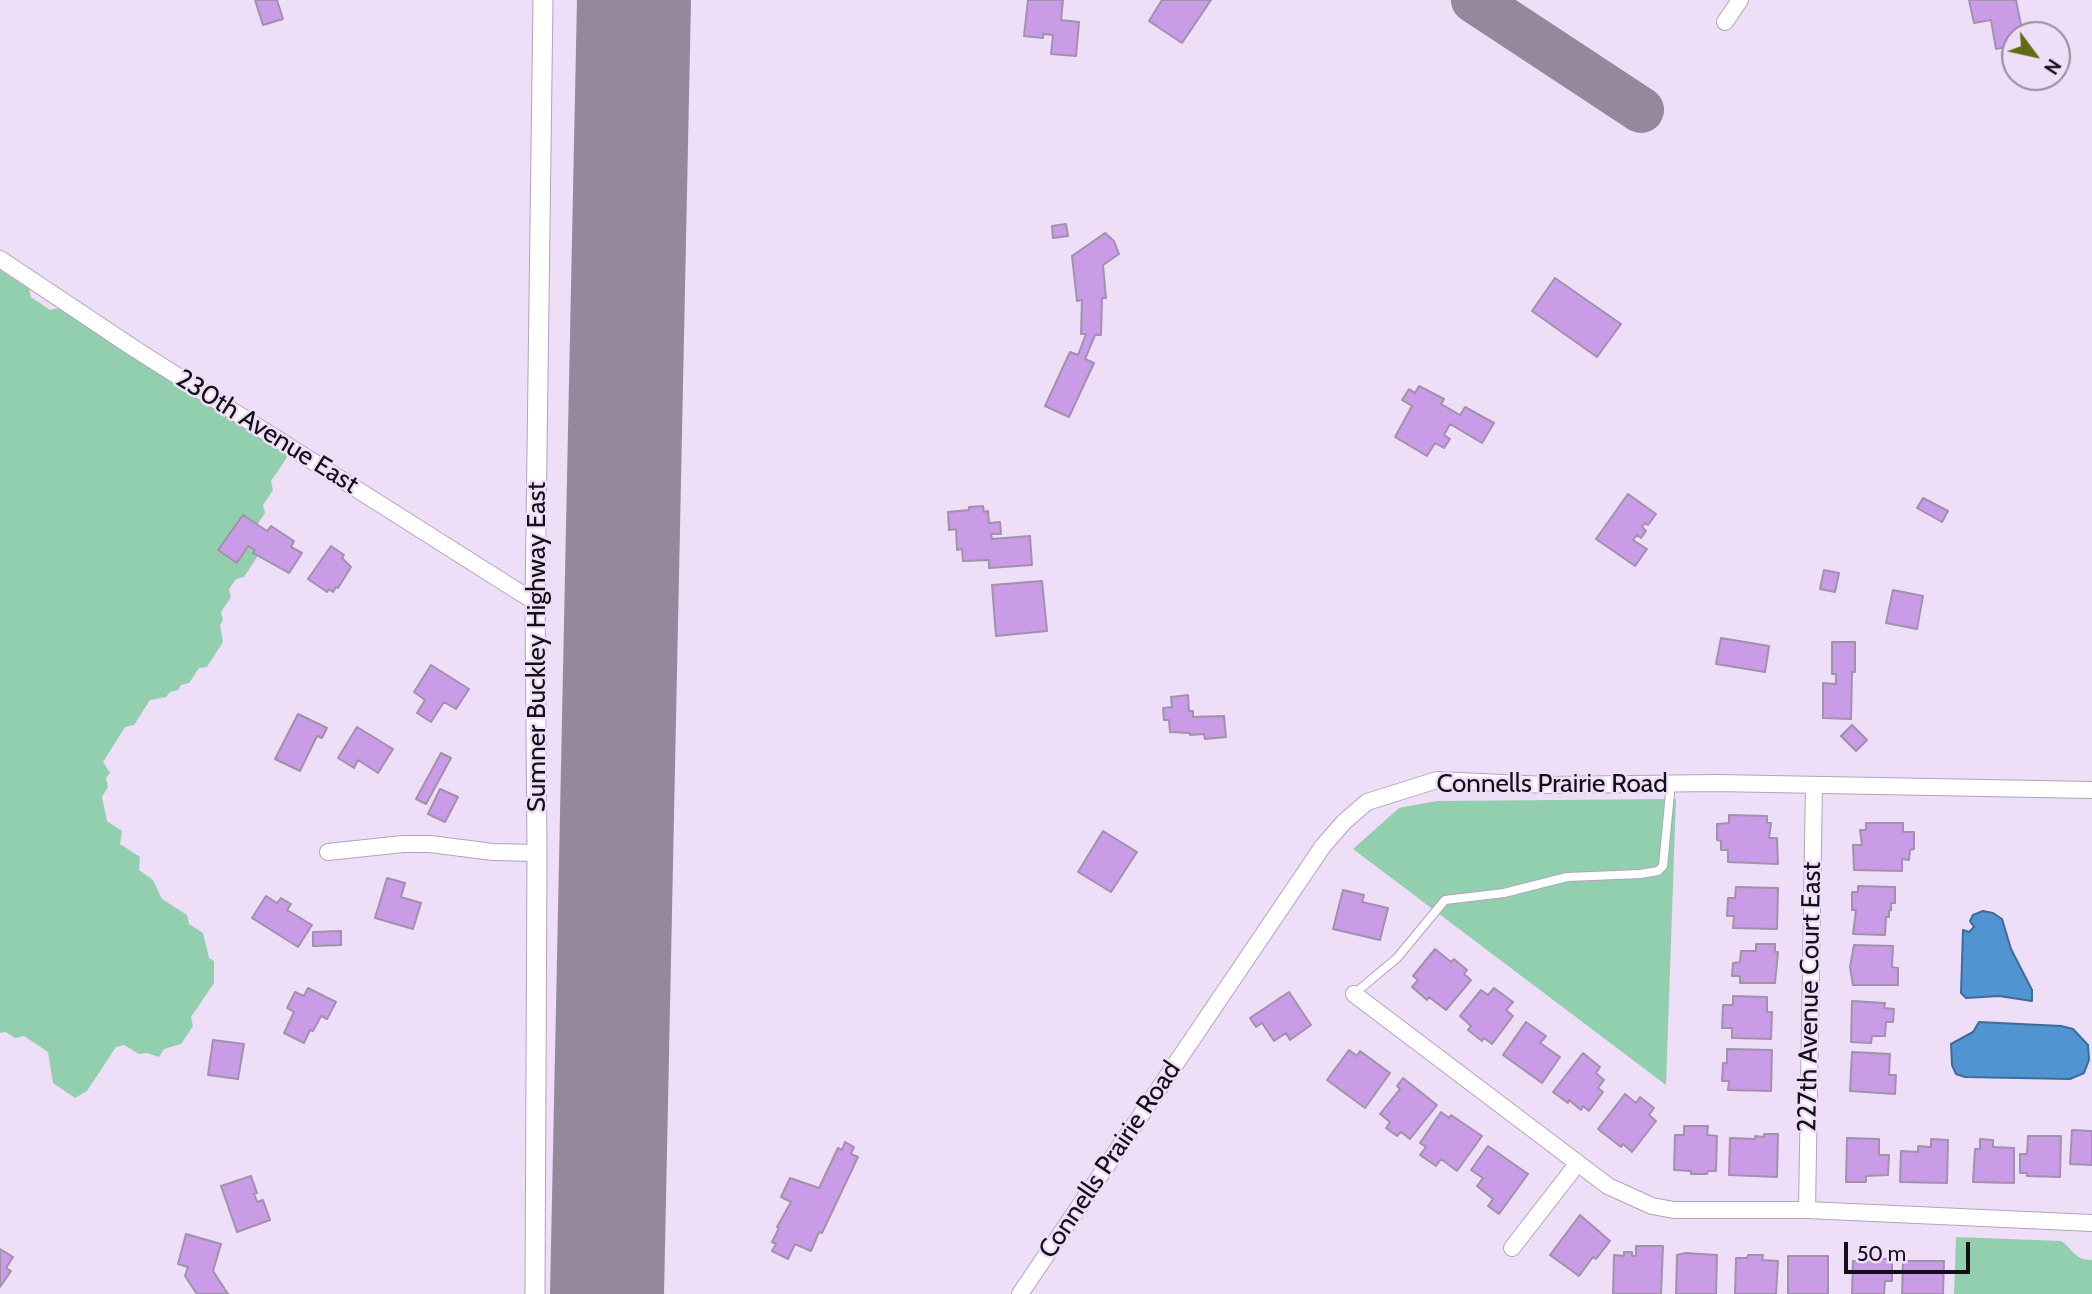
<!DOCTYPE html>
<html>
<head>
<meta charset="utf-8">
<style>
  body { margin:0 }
  #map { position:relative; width:2092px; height:1294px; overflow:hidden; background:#eedef8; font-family:Cabin,sans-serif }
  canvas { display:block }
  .north { position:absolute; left:2001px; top:21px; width:70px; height:70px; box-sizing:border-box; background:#eedef8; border:2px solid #978b9e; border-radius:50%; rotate:123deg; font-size:19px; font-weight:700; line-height:28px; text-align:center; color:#140e17 }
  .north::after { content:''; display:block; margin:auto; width:24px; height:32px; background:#616b11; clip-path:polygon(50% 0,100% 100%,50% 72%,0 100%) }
  .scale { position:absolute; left:1844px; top:1242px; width:126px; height:32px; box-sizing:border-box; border:4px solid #140e17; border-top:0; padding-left:9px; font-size:21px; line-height:24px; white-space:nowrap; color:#140e17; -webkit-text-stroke:5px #eedef8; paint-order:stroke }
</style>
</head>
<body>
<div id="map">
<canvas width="2092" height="1294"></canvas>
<div class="north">N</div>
<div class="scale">50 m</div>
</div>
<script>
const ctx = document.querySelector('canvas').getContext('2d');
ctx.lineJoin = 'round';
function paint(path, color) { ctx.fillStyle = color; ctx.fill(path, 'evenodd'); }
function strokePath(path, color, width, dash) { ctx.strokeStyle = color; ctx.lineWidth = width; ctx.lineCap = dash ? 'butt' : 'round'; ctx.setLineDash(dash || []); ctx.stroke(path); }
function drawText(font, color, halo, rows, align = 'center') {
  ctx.font = font + ' Cabin,sans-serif'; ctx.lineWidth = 5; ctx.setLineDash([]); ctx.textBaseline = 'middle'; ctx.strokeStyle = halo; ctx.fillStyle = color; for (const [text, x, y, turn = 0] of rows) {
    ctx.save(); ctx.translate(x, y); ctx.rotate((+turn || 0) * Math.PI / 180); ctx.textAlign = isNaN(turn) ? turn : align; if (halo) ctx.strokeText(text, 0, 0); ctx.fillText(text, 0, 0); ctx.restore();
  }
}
paint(new Path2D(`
  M0 270 29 289 31 297 50 310 59 308 183 389 191 387 245 422H267L287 435 294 447 271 481 273 490 263 505 265 513 255 528 257 557 244 577 236 579 229 589 231 597 221 612 223 620 220 625 223 642 207 667 199 668 189 683 181 685 178 690 170 692 166 697 150 700 134 725 125 727 103 762 110 773 106 778 108 787 102 797 107 821 122 831 120 844 140 857 139 870 153 880 162 899 187 915 189 924 203 933 209 958 214 961V983L191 1017 193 1026 181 1044 164 1049 159 1057 147 1053 139 1054 124 1045 116 1047 87 1091 75 1098 53 1083 48 1052 24 1036 15 1038 6 1032 0 1033Z
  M1676 799 1666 1085 1353 849 1399 808 1437 801Z
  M1956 1237 2061 1241C2073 1249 2074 1260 2092 1260V1294H1954Z`), '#92cfaf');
const water = new Path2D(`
  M1983 911 1993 913 2002 919 2011 949 2032 990V1001L1999 996 1966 998 1961 993 1963 930 1969 932 1974 927 1970 921 1973 915Z
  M1979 1022 2061 1026 2073 1029 2088 1045 2089 1060 2084 1073 2070 1079 1965 1077 1956 1074 1952 1065 1951 1044 1973 1032Z`);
paint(water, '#5094d1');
strokePath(water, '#3e6c99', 2);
strokePath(new Path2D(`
  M1474 0 1641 110`), '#94899c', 46);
strokePath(new Path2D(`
  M607 1294 634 0`), '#94899c', 114);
const building = new Path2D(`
  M255 0H277L283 19 263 25Z
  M1028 0H1063L1061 20 1079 22 1076 56 1051 54 1053 35 1043 34V38L1024 36Z
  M1162 0H1211L1182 43 1149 21Z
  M1969 0H2016L2022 30 2016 31 2015 45 1996 49 1991 20 1974 23Z
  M1066 224 1068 236 1053 238 1052 226Z
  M1105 233 1114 241 1119 254 1103 265 1106 298H1102L1101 335H1095L1085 359 1094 363 1069 417 1045 406 1070 352 1078 355 1086 334H1081L1082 300 1077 301 1072 256Z
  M1555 278 1621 324 1597 357 1532 311Z
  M1419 386 1444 399 1441 404 1460 415 1465 407 1494 423 1482 443 1450 424 1444 435 1450 439 1444 448 1435 443 1427 456 1395 437 1412 406 1402 400 1409 389 1415 393Z
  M1628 494 1656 514 1648 525 1645 523 1642 527 1646 531 1641 538 1637 535 1633 540 1647 549 1635 566 1596 539Z
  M1923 498 1948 511 1942 522 1917 508Z
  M983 506 984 512 988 511 989 523 1000 522 1001 534H991L992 539 1030 536 1032 565 989 568V560L963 561 962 549 957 550 956 529 949 530 948 512 969 510V507Z
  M243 515 267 531 271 526 294 541 291 547 302 553 289 573 253 553 255 550 248 546 237 563 218 550Z
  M331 546 344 555 342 558 351 567 338 588 336 587 333 592 329 589 327 592 308 579Z
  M1824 570 1839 573 1835 592 1820 589Z
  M1042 581 1047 631 996 636 992 585Z
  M1893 590 1923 596 1917 629 1886 623Z
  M1721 638 1769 646 1765 672 1716 664Z
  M1832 642H1855V672H1852L1851 719 1823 718V683L1836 684V674H1832Z
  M431 665 469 689 456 709 444 702 431 722 417 713 425 700 414 692Z
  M1188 695 1189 711H1193V717L1224 716 1226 737 1205 739 1204 734 1190 735V733L1170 732 1169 720H1164L1163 708 1172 707 1171 697Z
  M298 714 327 728 322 738 317 736 300 771 275 759Z
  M1852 725 1867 740 1856 751 1841 736Z
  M357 727 393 749 378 773 358 760 354 768 338 758Z
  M441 753 451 758 426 804 416 799Z
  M440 789 458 797 445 822 428 814Z
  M1729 815 1767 816V823H1771L1769 838H1777L1778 864 1728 862V850H1721V841L1717 840V824L1729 823Z
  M1866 823H1903V832H1914V849L1910 850 1909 860 1902 859V871L1854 870 1853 845H1862L1860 830H1866Z
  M1103 831 1137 852 1111 892 1078 872Z
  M387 878 405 883 401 897 421 903 413 929 375 918Z
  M1858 886 1895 887V903H1891V910L1889 911V917H1886L1885 935 1853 934 1856 910H1852V892H1858Z
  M1736 887 1778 888 1777 929 1733 928 1734 916H1727L1728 898H1735Z
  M1343 890 1364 895 1362 902 1388 908 1380 940 1333 929Z
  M266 896 277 903 281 898 291 904 287 910 312 925 298 947 252 918Z
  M341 931V945L313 946V932Z
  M1756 944H1775V952H1778L1775 983H1740V976H1732L1733 963 1740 962 1741 951H1756Z
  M1854 945 1893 946 1892 967 1898 968V985H1853L1850 967Z
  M1435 949 1451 962 1454 959 1467 970 1464 974 1471 980 1446 1010 1429 997 1427 1000 1412 987 1418 980 1413 976Z
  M308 988 336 1002 327 1019 321 1016 313 1031 310 1030 304 1043 284 1033 294 1012 287 1008 295 992 304 996Z
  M1494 988 1513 1002 1506 1010 1513 1016 1492 1044 1484 1038 1482 1041 1468 1030 1471 1026 1460 1016 1481 990 1488 995Z
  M1289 992 1311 1025 1290 1040 1286 1033 1274 1041 1262 1023 1256 1027 1250 1018Z
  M1733 996 1767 997V1012H1772L1771 1039 1732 1038V1028H1722L1723 1005H1733Z
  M1852 1001 1885 1003 1884 1008 1894 1009 1893 1022H1886L1885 1036H1872L1871 1043 1851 1042Z
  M1526 1022 1546 1036 1540 1043 1560 1057 1542 1083 1503 1055Z
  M213 1040 244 1044 238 1079 208 1075Z
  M1727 1049 1772 1050 1771 1091 1728 1090 1729 1081H1722L1723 1063H1727Z
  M1349 1050 1357 1056 1360 1051 1390 1073 1365 1108 1327 1080Z
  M1852 1052 1890 1054 1889 1075H1896L1895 1094 1850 1091Z
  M1583 1053 1600 1067 1596 1073 1604 1080 1598 1088 1603 1092 1589 1111 1583 1106 1581 1110 1569 1100 1568 1103 1553 1092Z
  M1403 1078 1437 1105 1410 1139 1401 1132 1397 1136 1386 1128 1390 1122 1380 1114 1400 1089 1397 1086Z
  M1625 1094 1636 1103 1640 1097 1654 1108 1649 1115 1656 1121 1632 1152 1623 1144 1621 1147 1598 1129Z
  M1441 1112 1449 1118 1451 1115 1482 1136 1457 1171 1441 1159 1436 1166 1420 1155 1426 1147 1420 1143Z
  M1684 1126H1708L1707 1135 1717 1136 1716 1171H1708L1707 1174H1691V1171L1674 1170 1675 1135H1684Z
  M2072 1130 2092 1131V1165L2070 1164Z
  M1764 1134H1778L1777 1177 1729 1175 1730 1138 1755 1139V1136L1764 1137Z
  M2028 1136H2061L2060 1177 2027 1176V1173H2020V1154H2027Z
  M1847 1138 1879 1139V1155H1889L1888 1175 1866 1176V1182H1846Z
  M1931 1139 1948 1140 1947 1183 1900 1182 1901 1151 1918 1152V1146L1931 1147Z
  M1980 1139 1993 1140V1147L2014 1148V1183L1973 1182 1975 1149H1980Z
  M845 1142 854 1147 851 1154 858 1157 822 1233 819 1232 811 1251 795 1244 788 1259 772 1251 776 1244 772 1242 779 1228 777 1227 791 1202 781 1197 790 1178 819 1188 838 1148 842 1150Z
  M1488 1146 1528 1174 1499 1214 1488 1206 1493 1199 1477 1186 1483 1178 1471 1170Z
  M251 1176 257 1193 254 1194 257 1202 263 1200 270 1220 237 1232 221 1186Z
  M1580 1215 1610 1241 1596 1259 1593 1257 1579 1276 1550 1255Z
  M186 1234 221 1244 213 1271 228 1294H197L185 1276 188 1267 178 1264Z
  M1636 1246H1663L1661 1294H1613L1614 1255 1624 1256V1252H1632V1256H1636Z
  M0 1249 13 1257 6 1268 11 1271 0 1287Z
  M1686 1253 1717 1255 1716 1294H1676L1677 1255Z
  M1748 1255H1763L1762 1260 1778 1261 1776 1294H1735L1736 1258H1747Z
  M1788 1256H1828V1294H1788Z
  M1863 1258 1888 1259V1262H1892V1281H1885L1884 1294H1852L1853 1261H1863Z
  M1903 1261H1944L1943 1294H1902Z`);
paint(building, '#ca9be6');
strokePath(building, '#a192ab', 2);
const service = new Path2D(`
  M1354 994 1397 958 1445 900 1504 893 1567 877 1640 874 1658 871 1663 866 1671 783`);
const minor = new Path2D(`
  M1725 22 1740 0
  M0 259 135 349 535 602
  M328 852 403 844H430L493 852 537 853
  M1354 994 1608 1186 1652 1206 1674 1210H1807L2092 1223
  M1807 1210 1814 785
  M1512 1248 1578 1163
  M1020 1294 1323 846 1344 822 1367 802 1437 780 1547 785 1716 783 2092 790`);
const tertiary = new Path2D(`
  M535 1294 537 853 535 602 543 0`);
strokePath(service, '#b2a3bc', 10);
strokePath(minor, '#b2a3bc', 18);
strokePath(tertiary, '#b2a3bc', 21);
strokePath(service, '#fff', 8);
strokePath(minor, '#fff', 16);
strokePath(tertiary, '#fff', 19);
drawText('26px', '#140e17', '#eedef8', [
  ["230th Avenue East",267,432,32],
  ["Sumner Buckley Highway East",537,647,-90],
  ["Connells Prairie Road",1552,784],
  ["227th Avenue Court East",1810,997,-89],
  ["Connells Prairie Road",1110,1160,-56]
]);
</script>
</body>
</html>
